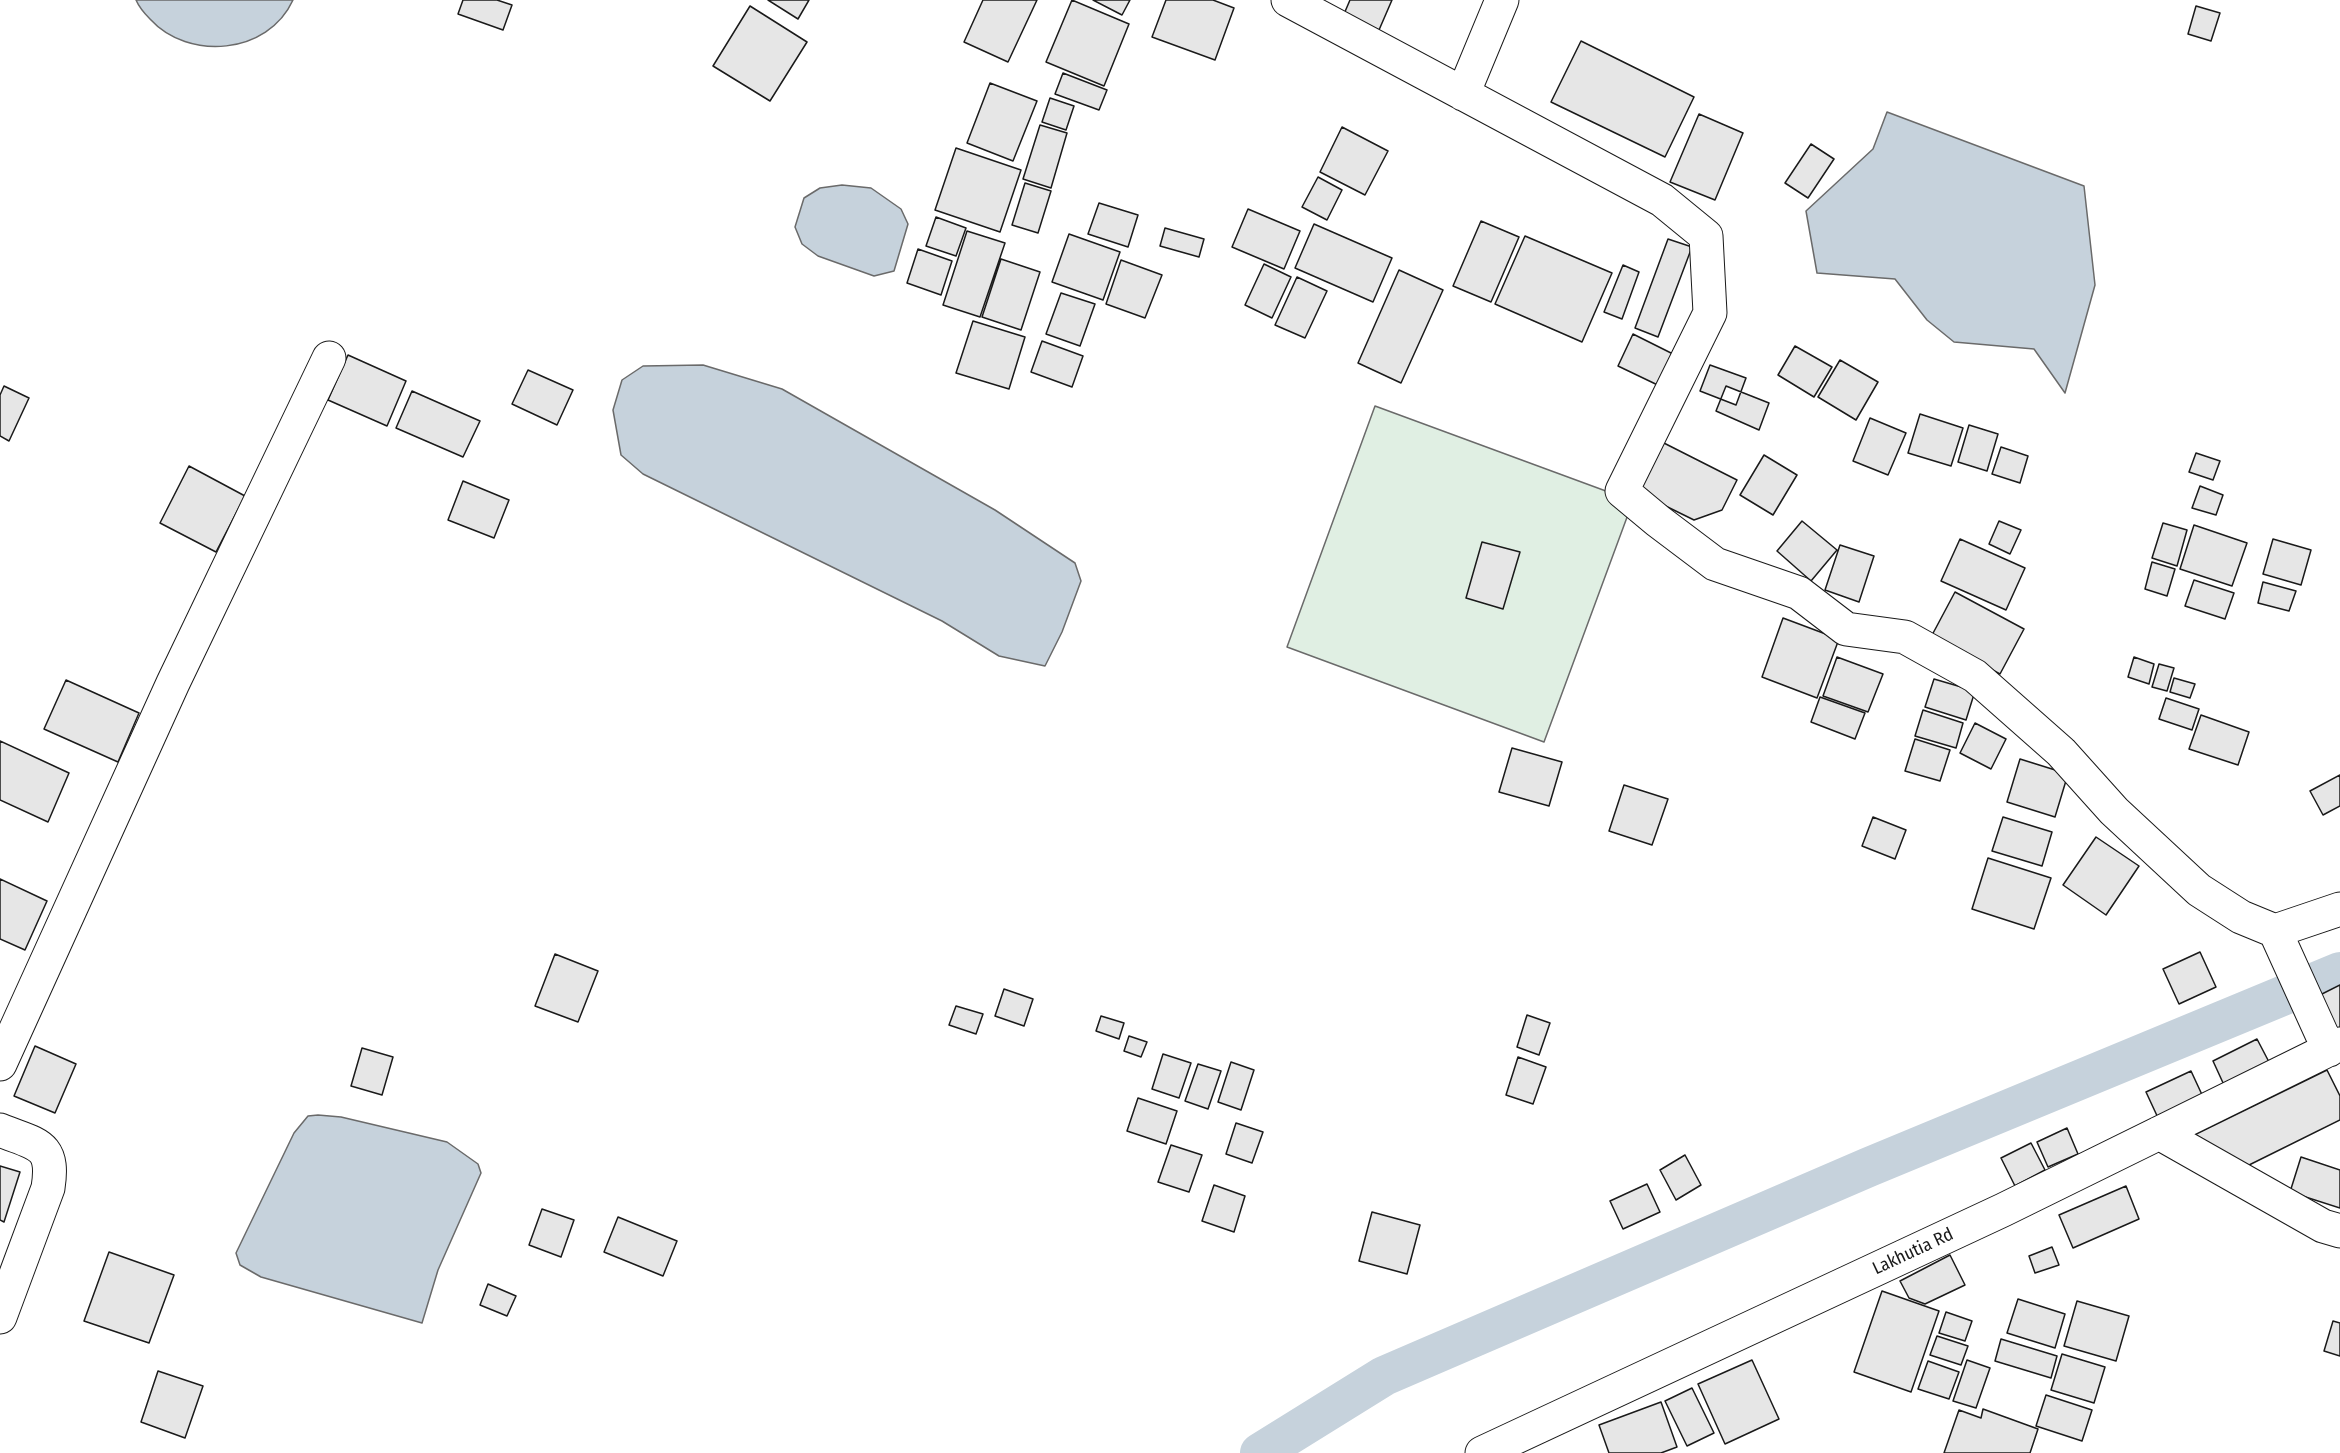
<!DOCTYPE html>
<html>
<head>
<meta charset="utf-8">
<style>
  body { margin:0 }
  canvas { display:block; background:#fff }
</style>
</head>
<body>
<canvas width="2340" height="1453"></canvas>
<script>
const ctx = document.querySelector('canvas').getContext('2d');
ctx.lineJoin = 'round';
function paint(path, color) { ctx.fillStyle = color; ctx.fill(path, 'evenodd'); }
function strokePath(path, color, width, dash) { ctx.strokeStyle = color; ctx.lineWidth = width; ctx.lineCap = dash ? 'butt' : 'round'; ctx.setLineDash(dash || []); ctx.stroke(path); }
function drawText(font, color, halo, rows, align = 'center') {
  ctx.font = font + ' "Fira Sans Condensed",sans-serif'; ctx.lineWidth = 4.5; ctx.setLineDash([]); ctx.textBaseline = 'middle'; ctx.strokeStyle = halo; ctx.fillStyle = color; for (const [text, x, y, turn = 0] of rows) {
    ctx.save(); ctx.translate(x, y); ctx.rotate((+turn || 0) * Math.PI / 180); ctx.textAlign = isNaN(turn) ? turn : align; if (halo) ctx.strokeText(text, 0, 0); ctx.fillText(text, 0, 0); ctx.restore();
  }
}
const green = new Path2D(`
  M1375 406 1633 501 1544 742 1287 647Z`);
paint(green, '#e0efe3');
strokePath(green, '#6a6a6a', 1.5);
const water = new Path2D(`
  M136 0H293C268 55 188 61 150 19 144 13 139 7 136 0Z
  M1887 112 2084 186 2095 285 2065 393 2034 349 1954 342 1927 320 1895 279 1817 273 1806 211 1873 149Z
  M842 185 871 188 901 209 908 224 894 271 874 276 818 256 802 244 795 227 804 198 820 188Z
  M703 365 782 389 995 510 1075 563 1081 581 1062 632 1045 666 999 656 942 621 643 474 621 455 613 410 622 380 643 366Z
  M318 1115 341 1117 447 1142 478 1164 481 1173 438 1270 422 1323 261 1277 240 1265 236 1253 294 1133 308 1116Z`);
paint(water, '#c6d2dc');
strokePath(water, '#6a6a6a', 1.5);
strokePath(new Path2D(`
  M1260 1453 1384 1376 1869 1167 2340 972`), '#c6d2dc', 40);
const building = new Path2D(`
  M463 0H497L512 5 503 30 458 14Z
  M768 0H809L798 19Z
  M983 0H1037L1008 62 964 42Z
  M1072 0 1129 24 1104 86 1046 62Z
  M1093 0H1130L1122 15Z
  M1166 0H1213L1234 8 1215 60 1152 37Z
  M1350 0H1392L1379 30 1344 14Z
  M750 6 807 42 770 101 713 66Z
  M2196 6 2220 13 2211 41 2188 34Z
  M1581 41 1694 97 1665 157 1551 102Z
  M1063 73 1107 90 1099 110 1055 94Z
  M990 83 1037 101 1013 161 967 143Z
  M1050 98 1074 106 1066 130 1042 122Z
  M1699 114 1743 133 1715 200 1670 182Z
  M1040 125 1067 133 1051 188 1023 179Z
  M1342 127 1388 151 1365 195 1320 172Z
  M1811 144 1834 159 1808 198 1785 183Z
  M956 148 1021 170 1000 232 935 210Z
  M1318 177 1342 190 1327 220 1302 207Z
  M1025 183 1051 191 1038 233 1012 225Z
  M1099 203 1138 215 1128 247 1088 234Z
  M1248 209 1300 231 1284 269 1232 247Z
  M936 217 966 228 956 256 926 246Z
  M1481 221 1519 237 1491 302 1453 286Z
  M1314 224 1392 258 1373 302 1295 268Z
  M1165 228 1204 239 1199 257 1160 246Z
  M967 231 1005 243 980 317 943 305Z
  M1069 234 1120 252 1103 300 1052 282Z
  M1525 236 1612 273 1582 342 1495 304Z
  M1668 239 1692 247 1658 337 1635 328Z
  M918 249 952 261 941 295 907 283Z
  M1001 259 1040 272 1021 330 982 317Z
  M1121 260 1162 275 1145 318 1106 304Z
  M1264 264 1291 277 1272 318 1245 305Z
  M1623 265 1639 272 1622 319 1604 312Z
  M1399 270 1443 290 1401 383 1358 363Z
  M1297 277 1327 291 1305 338 1275 325Z
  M1061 293 1095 304 1080 346 1046 334Z
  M973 321 1025 337 1009 389 956 373Z
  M1633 334 1681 358 1666 389 1618 366Z
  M1042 341 1083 356 1072 387 1031 372Z
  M1795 346 1832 367 1814 397 1778 375Z
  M348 355 406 381 387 426 328 400Z
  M1840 360 1878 382 1856 420 1818 397Z
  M1710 365 1746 378 1736 405 1700 391Z
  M528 370 573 390 557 425 512 404Z
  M4 386 29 398 9 441 0 436V395Z
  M1726 386 1769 403 1759 430 1716 411Z
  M412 391 480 421 463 457 396 428Z
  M1920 414 1963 428 1951 466 1908 453Z
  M1870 418 1906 433 1888 475 1853 461Z
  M1969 425 1998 434 1987 471 1958 462Z
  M1654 438 1737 480 1722 510 1694 520 1629 488Z
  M2001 447 2028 456 2020 483 1992 474Z
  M2196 453 2220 461 2213 480 2189 472Z
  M1764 455 1797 475 1773 515 1740 495Z
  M189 466 245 496 216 552 160 523Z
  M463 481 509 500 494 538 448 520Z
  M2200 486 2223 495 2216 515 2192 508Z
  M1802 521 1837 550 1811 581 1777 551Z
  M1999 521 2021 530 2010 554 1989 544Z
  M2163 523 2187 530 2177 566 2152 558Z
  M2194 525 2247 543 2232 586 2180 569Z
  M1960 539 2025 568 2006 610 1941 581Z
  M2273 539 2311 550 2301 585 2263 574Z
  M1482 542 1520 552 1503 609 1466 598Z
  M1840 545 1874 556 1859 602 1825 590Z
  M2152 562 2175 569 2167 596 2145 589Z
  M2194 580 2234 593 2225 619 2185 606Z
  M2263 582 2296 591 2289 611 2258 603Z
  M1955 592 2024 629 2000 674 1931 637Z
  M1783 618 1839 639 1817 698 1762 677Z
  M1837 657 1883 674 1868 712 1823 696Z
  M2134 657 2154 664 2149 684 2128 677Z
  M2159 664 2174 668 2167 691 2152 687Z
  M2174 678 2195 684 2190 698 2170 692Z
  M1934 679 1975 691 1966 720 1925 707Z
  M66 680 139 713 118 762 44 729Z
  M1820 697 1865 713 1855 739 1811 722Z
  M2166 698 2199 709 2192 730 2159 719Z
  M1923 710 1963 723 1956 748 1915 736Z
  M2201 715 2249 732 2238 765 2189 749Z
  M1975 723 2006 739 1991 769 1960 753Z
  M1915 739 1950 750 1940 781 1905 771Z
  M0 741 69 773 48 822 0 800Z
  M1512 748 1562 762 1549 806 1499 792Z
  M2020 759 2068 774 2055 817 2007 802Z
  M2340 775V806L2323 815 2310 791Z
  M1624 785 1668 799 1652 845 1609 831Z
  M1873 817 1906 830 1895 859 1862 846Z
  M2003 817 2052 832 2042 866 1992 851Z
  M2096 837 2139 866 2106 915 2063 885Z
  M1988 858 2051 878 2034 929 1972 909Z
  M0 879 47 901 25 950 0 939Z
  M2200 952 2216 987 2179 1004 2163 969Z
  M555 954 598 971 578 1022 535 1006Z
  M2340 985V1032L2337 1034 2318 996Z
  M1004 989 1033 999 1024 1026 995 1016Z
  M956 1006 983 1014 976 1034 949 1025Z
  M1527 1015 1550 1023 1539 1055 1517 1047Z
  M1101 1016 1124 1023 1119 1039 1096 1031Z
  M1129 1036 1147 1042 1141 1057 1124 1051Z
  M2257 1039 2269 1062 2224 1085 2213 1061Z
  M35 1046 76 1064 55 1113 14 1096Z
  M362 1048 393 1057 382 1095 351 1086Z
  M1163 1054 1191 1063 1179 1098 1152 1089Z
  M1518 1057 1546 1067 1533 1104 1506 1095Z
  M1231 1062 1254 1070 1241 1110 1218 1102Z
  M1198 1064 1221 1071 1208 1109 1185 1101Z
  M2327 1070 2340 1096V1120L2239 1170 2188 1138Z
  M2191 1071 2204 1099 2159 1120 2146 1092Z
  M1138 1098 1177 1111 1166 1144 1127 1131Z
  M1236 1123 1263 1132 1252 1163 1226 1154Z
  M2067 1128 2078 1154 2048 1167 2037 1142Z
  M2031 1143 2045 1170 2015 1186 2001 1158Z
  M1171 1145 1202 1155 1189 1192 1158 1182Z
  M1685 1155 1701 1185 1676 1200 1660 1170Z
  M2301 1157 2340 1170V1208L2290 1192Z
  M0 1166 20 1172 4 1222 0 1220Z
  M1647 1184 1660 1212 1623 1229 1610 1201Z
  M1214 1185 1245 1196 1234 1232 1202 1221Z
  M2126 1186 2139 1219 2073 1248 2059 1215Z
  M542 1209 574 1220 561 1257 529 1245Z
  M1372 1212 1420 1225 1407 1274 1359 1261Z
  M618 1217 677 1241 663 1276 604 1252Z
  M2052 1247 2059 1265 2035 1273 2029 1256Z
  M109 1252 174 1275 149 1343 84 1321Z
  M1950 1255 1965 1285 1925 1304 1909 1298 1900 1281Z
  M488 1284 516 1296 507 1316 480 1305Z
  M1882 1291 1939 1311 1911 1392 1854 1372Z
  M2018 1299 2065 1314 2055 1348 2007 1333Z
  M2077 1301 2129 1316 2116 1361 2064 1346Z
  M1946 1312 1972 1321 1965 1341 1939 1333Z
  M2333 1321 2340 1323V1356L2324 1351Z
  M1937 1336 1968 1346 1961 1365 1930 1355Z
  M2001 1339 2057 1356 2051 1378 1995 1361Z
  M2062 1354 2105 1367 2094 1403 2051 1390Z
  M1752 1360 1779 1419 1725 1444 1698 1384Z
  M1967 1360 1990 1368 1976 1408 1953 1401Z
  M1928 1361 1959 1372 1949 1399 1918 1389Z
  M158 1371 203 1386 185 1438 141 1422Z
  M1692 1388 1714 1433 1687 1446 1665 1401Z
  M2046 1395 2092 1410 2082 1441 2036 1426Z
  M1661 1402 1677 1447 1661 1453H1609L1599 1425Z
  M1983 1409 2038 1429 2030 1453H1944L1959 1410 1981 1418Z`);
paint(building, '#e6e6e6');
strokePath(building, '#1a1a1a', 1.5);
const minor = new Path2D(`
  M1288 0 1662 200 1706 236 1710 313 1622 491 1658 521 1715 564 1799 593 1846 629 1905 637 1975 676 2061 752 2114 811 2199 890 2241 917 2275 931 2340 909
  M1463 94 1502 0
  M2275 931 2329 1050
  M0 1064 173 683 329 358
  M0 1130C37 1145 55 1143 48 1188L0 1317
  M2159 1133 2323 1226 2340 1231
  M1482 1453 2003 1210 2340 1044`);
strokePath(minor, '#1a1a1a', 35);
strokePath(minor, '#fff', 33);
drawText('18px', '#1a1a1a', '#fff', [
  ["Lakhutia Rd",1913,1252,-25]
]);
</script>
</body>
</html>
